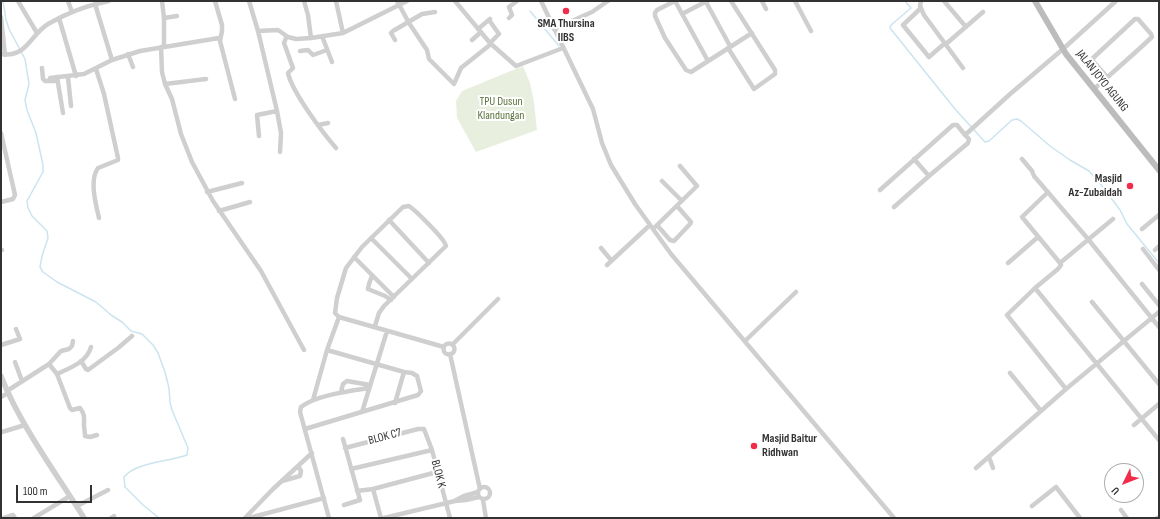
<!DOCTYPE html>
<html>
<head>
<meta charset="utf-8">
<style>
  body { margin:0 }
  #map { position:relative; width:1160px; height:519px; overflow:hidden; background:#fff; font-family:"Sofia Sans Condensed",sans-serif }
  canvas { display:block }
  .frame { position:absolute; inset:0; border:2px solid #323232; pointer-events:none }
  .north { position:absolute; left:1104px; top:463px; width:40px; height:40px; box-sizing:border-box; background:#fff; border:1px solid #adadad; border-radius:50%; rotate:227deg; font-size:11px; font-weight:700; line-height:16px; text-align:center; color:#323232 }
  .north::after { content:''; display:block; margin:auto; width:14px; height:18px; background:#f12b4a; clip-path:polygon(50% 0,100% 100%,50% 72%,0 100%) }
  .scale { position:absolute; left:16px; top:485px; width:76px; height:18px; box-sizing:border-box; border:2px solid #323232; border-top:0; padding-left:5px; font-size:12px; line-height:14px; white-space:nowrap; color:#323232; -webkit-text-stroke:3px #fff; paint-order:stroke }
</style>
</head>
<body>
<div id="map">
<canvas width="1160" height="519"></canvas>
<div class="frame"></div>
<div class="north">U</div>
<div class="scale">100 m</div>
</div>
<script>
const ctx = document.querySelector('canvas').getContext('2d');
ctx.lineJoin = 'round';
function paint(path, color) { ctx.fillStyle = color; ctx.fill(path, 'evenodd'); }
function strokePath(path, color, width, dash) { ctx.strokeStyle = color; ctx.lineWidth = width; ctx.lineCap = dash ? 'butt' : 'round'; ctx.setLineDash(dash || []); ctx.stroke(path); }
function drawText(font, color, halo, rows, align = 'center') {
  ctx.font = font + ' "Sofia Sans Condensed",sans-serif'; ctx.lineWidth = 4; ctx.setLineDash([]); ctx.textBaseline = 'middle'; ctx.strokeStyle = halo; ctx.fillStyle = color; for (const [text, x, y, turn = 0] of rows) {
    ctx.save(); ctx.translate(x, y); ctx.rotate((+turn || 0) * Math.PI / 180); ctx.textAlign = isNaN(turn) ? turn : align; if (halo) ctx.strokeText(text, 0, 0); ctx.fillText(text, 0, 0); ctx.restore();
  }
}
paint(new Path2D(`
  M523 66 530 83 534 102 537 130 476 152 457 118 456 101 462 91Z`), '#e9efdf');
strokePath(new Path2D(`
  M3 1 6 20 9 29 25 59 29 84 25 100 27 110 36 133 43 165V172L27 201 28 208 32 216 47 231 48 238 42 256 40 267 43 272 57 282 96 302 111 315 122 322 131 331 142 334 153 345 158 353 165 372 169 388 170 402 172 410 188 448 187 455C168 462 136 462 124 477L125 487 143 505 159 518
  M905 1 911 8 891 25 890 28 955 109 985 142 989 141 1012 120 1017 119 1021 121 1050 146 1070 160 1089 171 1103 187 1120 210 1127 224 1159 263
  M530 11 559 46`), '#cbe4ef', 1.5);
strokePath(new Path2D(`
  M18 1 37 33
  M68 1 72 12
  M162 1 164 18V46
  M215 1 222 25V31L220 41 235 99
  M249 1 258 31 277 111 281 133 280 152
  M304 1 308 15 311 38
  M336 1 343 33
  M397 1 409 23 427 50 429 59 454 84 461 68 491 44
  M455 1 490 43 516 66 563 48
  M541 1 593 109 602 143 611 165 635 204 671 254 894 518
  M675 1 657 10 655 13V16L665 38 686 70 691 72 752 33
  M675 1 708 61
  M762 1 766 9
  M795 1 811 31
  M921 1 920 6 924 15 963 68
  M944 1 966 27
  M706 2 730 46
  M95 4 112 60
  M921 8 903 25 929 57 945 43
  M682 14 707 1
  M1 17 5 55
  M59 18 76 76
  M164 18 177 16
  M509 18 512 15 509 7 517 1
  M489 20 499 34 490 43
  M478 29 490 19
  M554 29 592 12 608 1
  M258 31 278 30 288 37 296 39 311 38 343 33 407 1
  M322 36 332 62
  M288 37 286 38 284 43 293 68 288 73C292 92 323 133 336 148
  M395 40 391 33 393 31 422 14 435 12
  M472 40 481 32
  M946 44 983 12
  M161 47 162 72 165 84 172 99 181 134 192 162 213 201 261 271 304 350
  M728 48 754 89 775 74V70L731 1
  M300 51 308 50 313 55 327 50
  M1 54C27 58 30 35 48 24 67 13 88 5 109 1
  M128 54 133 67
  M42 68 43 79 45 81H58
  M96 69 104 94 118 158V160L98 168C89 180 96 205 99 218
  M57 77 63 113
  M68 77 71 106
  M50 78 84 74 112 60 140 51 219 38
  M165 84 206 79
  M1094 89C1113 72 1133 55 1152 37L1151 34 1138 19H1135L1093 58V61L1107 77
  M318 125 328 123
  M1 133 15 195 13 199 1 202
  M259 136 257 115 277 111
  M914 159 929 176 968 143 969 139 965 135 1009 95 1063 49 1116 1
  M1022 159 1032 171 1034 176 1088 239 1159 327
  M662 181 682 201
  M880 190 953 125H957L965 135
  M207 192 242 183
  M1048 192 1022 217 1060 263 1061 265 1058 269 1035 288 1159 440
  M894 207 929 176
  M219 211 250 202
  M389 220 429 263
  M657 225 670 240 674 241 690 224 691 222 677 206
  M653 229 697 186 680 166
  M1142 229 1159 215
  M371 238 412 279
  M601 248 611 260
  M1143 249 1159 270
  M1 250H2
  M1155 250 1159 246
  M354 257 394 297
  M1008 263 1038 237
  M1060 263 1113 219
  M607 265 650 225
  M372 276 369 284 368 289 385 296 391 300
  M1142 284 1159 305
  M1035 288 1007 315 1066 389
  M1092 302 1159 384
  M339 317 335 313 337 298 346 268 362 247 403 207 409 206C416 211 445 239 446 246L384 306 379 313 375 326
  M745 341 796 292
  M443.5 349a5.5 5.5 0 1 1 11 0a5.5 5.5 0 1 1-11 0Z
  M453 344 498 299
  M1 345 20 339 16 329
  M327 350 404 372 395 403
  M450 354 480 489
  M81 361 86 369 88 370 118 348 132 336
  M15 362 22 381
  M49 364 57 374 70 408 72 410 80 408C85 415 84 417 84 425 84 428 85 432 85 436L90 437 97 435
  M1010 373 1041 411
  M57 374C70 368 87 362 91 347
  M7 391 49 364 61 351 69 349 72 346 73 341
  M341 392 343 384 347 381 370 385
  M1 397 8 393
  M313 400 327 350 339 317 444 347
  M362 412 387 331
  M1134 425 1159 404
  M305 429 418 395 421 391 417 376 412 373 404 372
  M2 432 25 425
  M343 439 360 500 344 505
  M345 448 418 429H424L432 450 450 518
  M989 457 993 468
  M976 468 1066 389 1159 312
  M351 469 432 450
  M282 481 300 476 301 471 298 466
  M478 493a6 6 0 1 1 12 0a6 6 0 1 1-12 0Z
  M373 489 381 518
  M357 491 373 489 437 472
  M456 500 464 496 478 492
  M483 500 486 518
  M77 506 108 490
  M1032 506 1056 487 1080 518
  M1121 510 1127 518
  M4 518 13 515 15 518
  M34 518 70 496
  M111 518 114 516
  M245 518 272 490 312 453
  M249 518 324 498
  M329 518 300 412 301 407C316 395 350 391 369 388
  M384 518 455 501 466 500 479 497
  M1157 518 1159 517`), '#cfcfcf', 4.5);
strokePath(new Path2D(`
  M1 376C20 425 56 473 84 518`), '#cfcfcf', 5.5);
strokePath(new Path2D(`
  M1035 1 1066 54 1159 170`), '#bcbcbc', 6);
for (const [x, y, r, color] of [
  [566,11,4,"#f12b4a"],
  [1130,186,4,"#f12b4a"],
  [754,446,4,"#f12b4a"]
]) { const dot = new Path2D(); dot.arc(x, y, r, 0, 2 * Math.PI); ctx.fillStyle = color; ctx.fill(dot); strokePath(dot, '#fff', 1.5); }
drawText('bold 12px', '#323232', '#fff', [
  ["SMA Thursina",566,24],
  ["IIBS",566,38],
  ["Masjid",1122,179,"right"],
  ["Az-Zubaidah",1122,193,"right"],
  ["Masjid Baitur",762,439,"left"],
  ["Ridhwan",762,453,"left"]
]);
drawText('12px', '#323232', '#fff', [
  ["JALAN JOYO AGUNG",1102,81,51],
  ["BLOK C7",385,437,-15],
  ["BLOK K",438,474,75]
]);
drawText('12px', '#59713b', '#fff', [
  ["TPU Dusun",501,102],
  ["Klandungan",501,116]
]);
</script>
</body>
</html>
